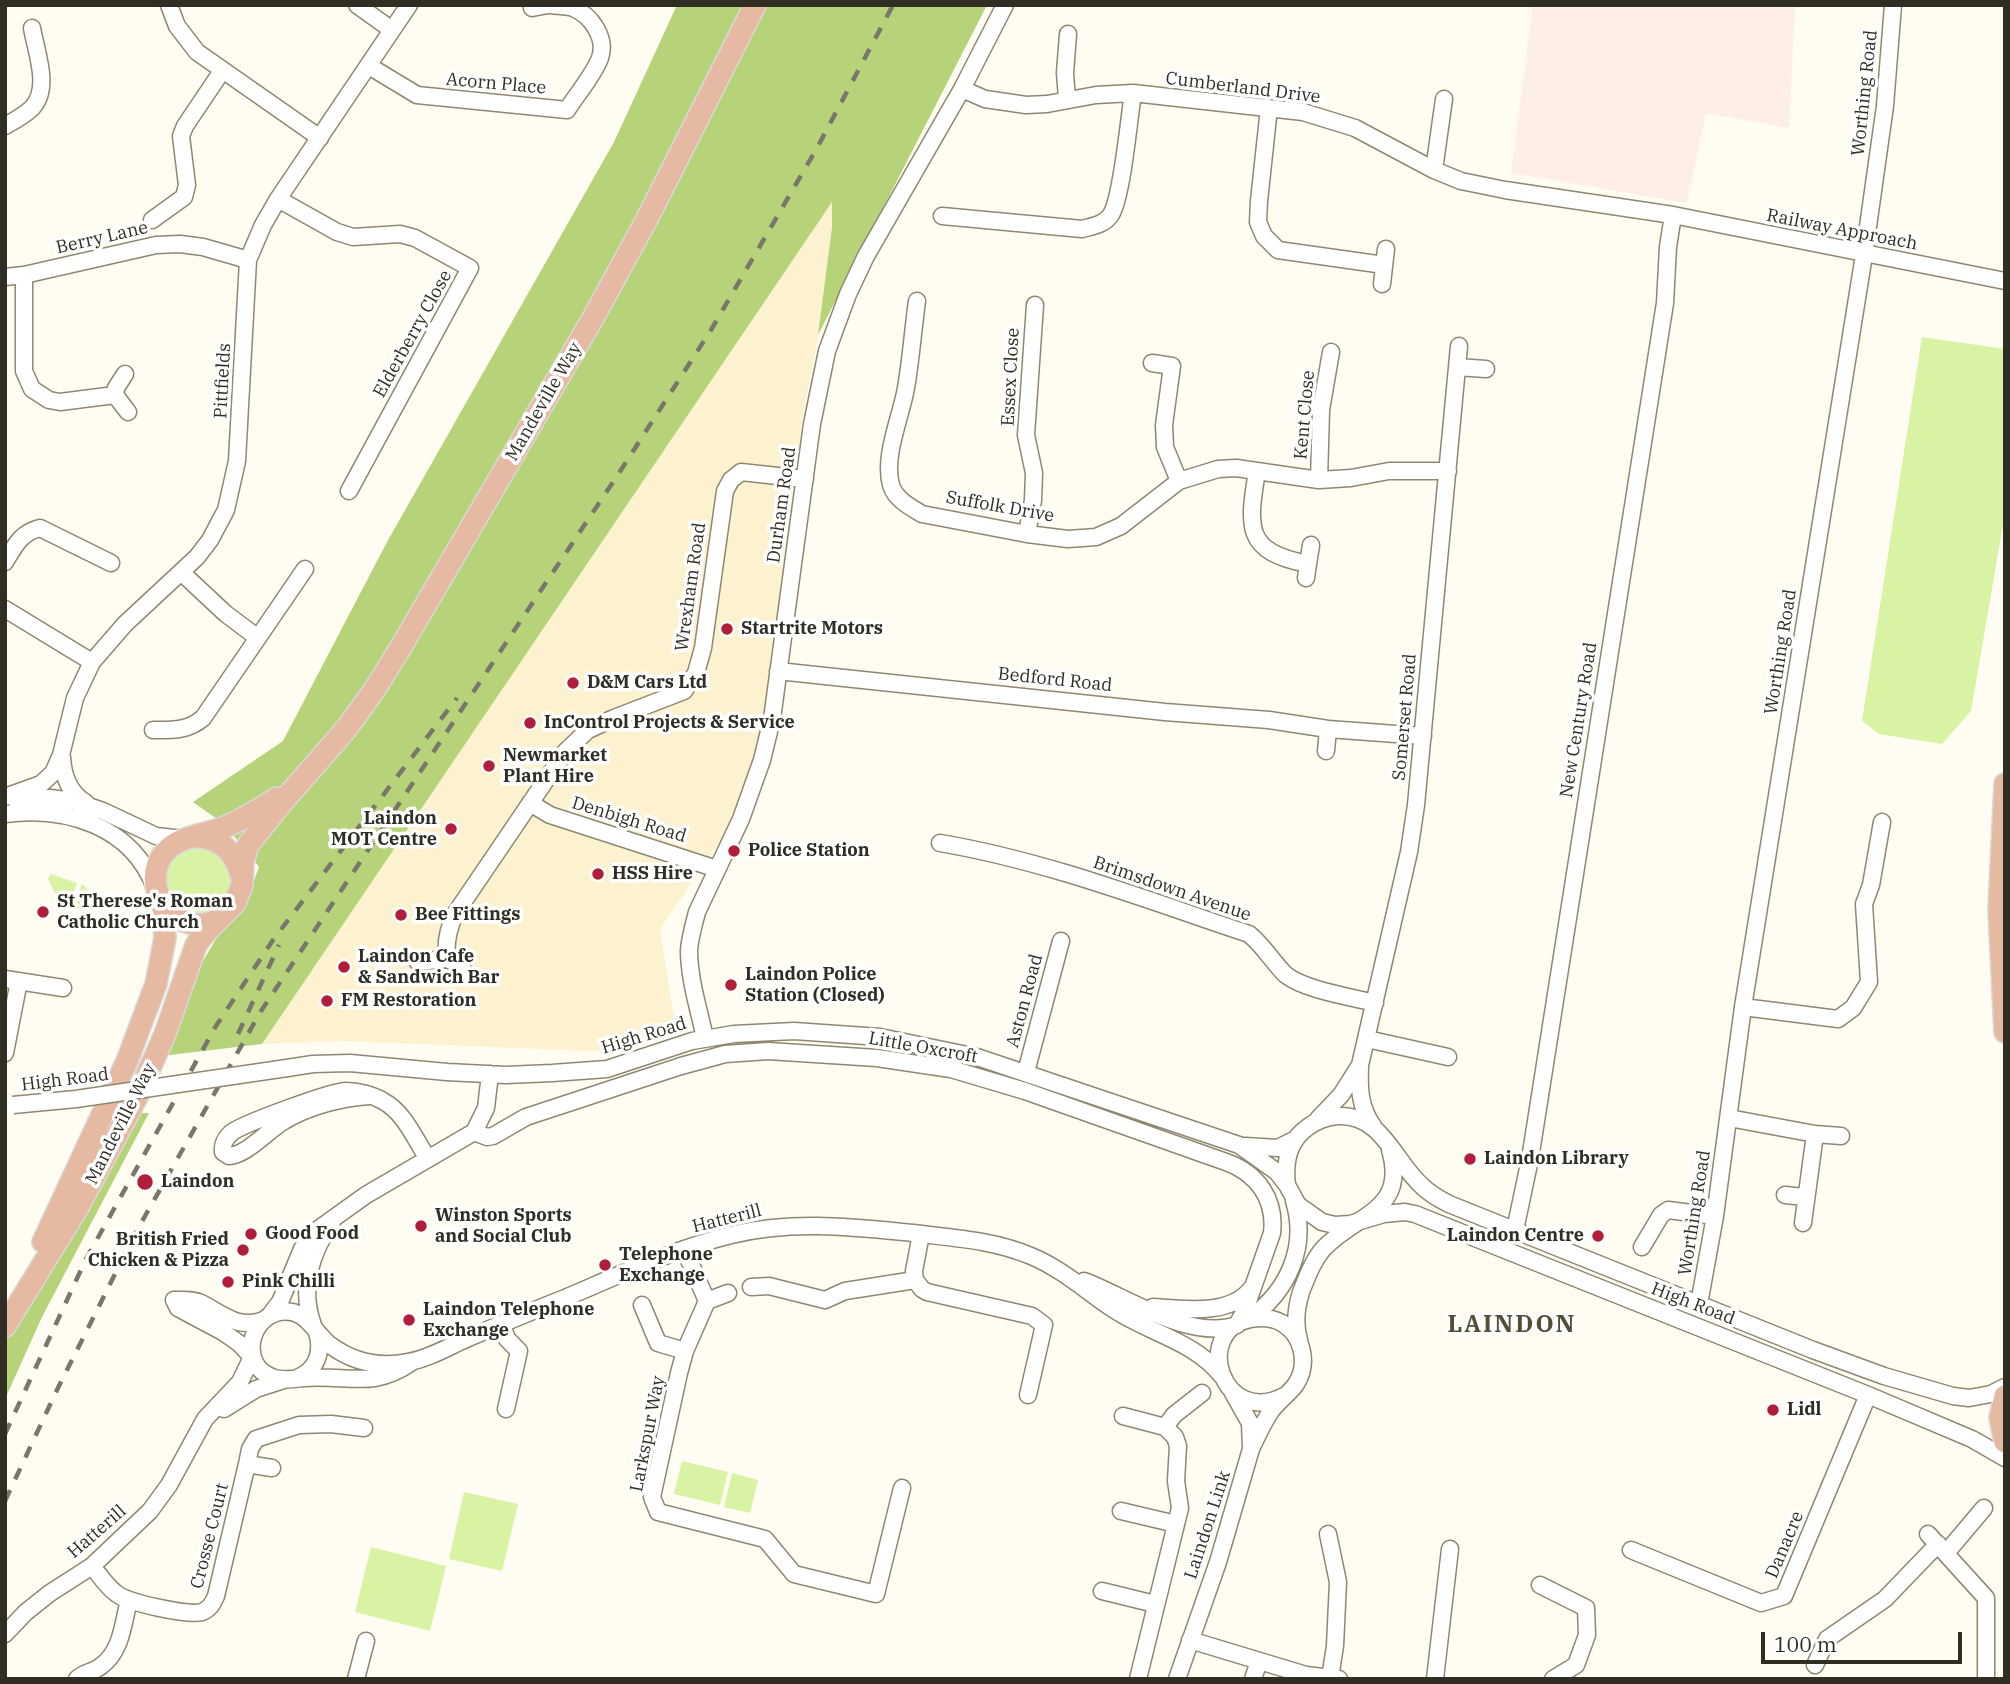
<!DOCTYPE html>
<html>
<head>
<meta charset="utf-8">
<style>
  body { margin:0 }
  #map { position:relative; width:2010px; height:1684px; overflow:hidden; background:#fffcf1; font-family:"IBM Plex Serif",serif }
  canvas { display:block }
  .frame { position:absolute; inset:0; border:7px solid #302d23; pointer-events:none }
  .scale { position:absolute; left:1761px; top:1632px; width:201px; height:32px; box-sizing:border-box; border:4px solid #302d23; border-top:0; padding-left:9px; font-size:21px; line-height:24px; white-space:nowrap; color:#302d23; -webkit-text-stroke:5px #fff; paint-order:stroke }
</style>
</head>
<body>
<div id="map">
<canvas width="2010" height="1684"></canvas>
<div class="frame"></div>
<div class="scale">100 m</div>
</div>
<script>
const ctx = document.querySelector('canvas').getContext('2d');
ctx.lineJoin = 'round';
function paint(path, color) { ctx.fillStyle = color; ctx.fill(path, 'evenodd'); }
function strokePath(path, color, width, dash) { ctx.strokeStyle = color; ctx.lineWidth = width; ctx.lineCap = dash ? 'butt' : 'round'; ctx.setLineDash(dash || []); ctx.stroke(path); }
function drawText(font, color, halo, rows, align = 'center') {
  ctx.font = font + ' "IBM Plex Serif",serif'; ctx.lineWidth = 7; ctx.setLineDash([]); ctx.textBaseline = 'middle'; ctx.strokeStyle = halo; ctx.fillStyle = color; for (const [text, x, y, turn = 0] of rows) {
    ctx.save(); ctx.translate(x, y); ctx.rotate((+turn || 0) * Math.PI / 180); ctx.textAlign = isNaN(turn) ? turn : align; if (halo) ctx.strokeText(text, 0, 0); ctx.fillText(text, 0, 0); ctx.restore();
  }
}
paint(new Path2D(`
  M832 201V227L817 344 803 413 768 690 757 743 744 790 721 840 660 929 675 1025 672 1029 627 1048 592 1051 343 1041 262 1044 350 907Z`), '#fcf2d0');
paint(new Path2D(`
  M1533 5H1795L1789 128 1706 113 1687 203 1511 173Z`), '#fdeee8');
paint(new Path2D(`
  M1922 337 2005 349V513L1971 711 1942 744 1879 734 1862 721Z
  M164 881a34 34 0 1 1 68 0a34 34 0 1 1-68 0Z
  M51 874 77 883 69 903 60 904 48 879Z
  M82 884 100 901 81 911 73 905Z
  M682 1461 728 1472 720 1505 674 1494Z
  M732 1473 758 1480 750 1513 724 1507Z
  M464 1492 518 1504 502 1571 449 1559Z
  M371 1547 446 1566 430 1631 355 1612Z`), '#d8f3a4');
paint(new Path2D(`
  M677 5H987L818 335 832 227V202L262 1044 161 1056 197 971 219 934 244 907 259 867 224 824 193 802 283 741 387 542 614 142Z
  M134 1113H149L42 1317 5 1399V1326Z`), '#b6d37a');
const minor = new Path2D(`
  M169 5 177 26 197 52 320 138
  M357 5 392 30
  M532 8 548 5
  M369 66 417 95 567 110C577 94 593 76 600 58 607 38 591 15 573 8 567 6 558 6 551 5
  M962 89 985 99 1026 105 1047 104 1096 95 1133 93 1303 112 1355 128 1434 170 1461 181 1505 190 1673 215 2005 281
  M1067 99 1065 73 1068 34
  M1269 108 1259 201 1258 222 1264 236 1278 250 1384 265
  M5 126C14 121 25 115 32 108 51 88 36 52 32 28
  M1434 170 1444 99
  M278 199 337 232 353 237 400 234 415 238 470 268 349 491
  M942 216 1082 229C1093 226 1103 225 1110 216 1122 201 1129 117 1133 93
  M152 220 184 197 187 185 181 136 185 126 222 71
  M24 275V371L32 389 49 400 60 402 115 395
  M5 277 24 275 156 245 180 244 203 247 248 260
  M1382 284 1386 249
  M917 301C913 330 911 359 906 388 901 417 883 456 891 485 895 499 910 507 922 514L1027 534 1068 539 1096 537 1121 526 1179 481 1218 469 1236 468 1319 480 1351 478 1389 471H1448
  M1152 363 1172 366 1164 425 1165 447 1179 481
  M1457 367 1486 369
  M125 374 116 388 115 395 128 412
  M1257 471C1248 527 1244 552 1308 564L1306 578
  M1319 480 1321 410 1331 352
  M1027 534 1033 500 1034 473 1026 435 1035 305
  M5 562C15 546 20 533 40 528L111 563
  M1308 564 1311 545
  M181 572 226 614 258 638
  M5 609 92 662
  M778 671 1165 712 1269 720 1328 729 1423 736
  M153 730C172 730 188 731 203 718L305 569
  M1326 751 1328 729
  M62 757C63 776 69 793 86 803
  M5 797 41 784 53 773 61 755 75 698 92 662 125 624 197 557 210 540 226 510 237 461 248 260 263 225 278 199 409 5
  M15 799 50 798 74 801 103 811 156 836 183 839
  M530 803 550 815 717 869
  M5 814C66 806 132 826 155 888
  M940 843C1046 861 1147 900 1249 934 1264 946 1274 964 1286 975 1305 990 1351 997 1375 1003
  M447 959 458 964 468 976
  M418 962 447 959C445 942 448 929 455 914L565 752 588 730 614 718 684 691 696 673 703 648 725 491 731 480 741 472 805 479
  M5 979 63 988
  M1743 1007 1838 1019 1853 1008 1869 982 1864 904 1871 885 1882 822
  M705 1038C699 1010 689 979 689 950 690 937 694 924 697 912L741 819 762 760 772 719 812 424 827 351 848 294 866 256 962 89 1005 5
  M1367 1039 1448 1057
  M5 1053 19 981
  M1360 1067C1359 1089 1360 1108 1373 1126
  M287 1068 313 1064 350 1063 447 1072 506 1075 552 1073 607 1069 692 1041 734 1034 794 1031 880 1037 977 1057 1239 1145 1277 1172 1287 1185 1298 1205 1322 1222 1335 1225 1350 1224 1384 1214 1405 1212 1415 1214 1868 1395 1972 1439 2005 1458
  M1026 1072 1061 941
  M369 1096C341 1098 309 1106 284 1121 268 1130 247 1155 229 1156L223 1152C222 1144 225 1139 231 1133 242 1124 332 1091 346 1091 358 1091 373 1095 383 1101 404 1112 415 1139 428 1159
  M1729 1118 1815 1134 1841 1136
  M1318 1119 1341 1095 1360 1065 1409 852 1416 805 1459 346
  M474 1132 487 1137 493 1136 526 1117 681 1066 725 1054 768 1051 877 1058 951 1069 1025 1091 1226 1162C1257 1173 1276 1199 1272 1233L1245 1310 1237 1325
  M1245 1146 1278 1148 1294 1140
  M1287 1185C1284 1162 1288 1141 1308 1127 1317 1120 1326 1117 1338 1116 1382 1114 1394 1161 1422 1186 1430 1194 1439 1199 1449 1204L1813 1350 1884 1376 1953 1396 1969 1398 1991 1394 2005 1387
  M1785 1195 1805 1197
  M1803 1223 1815 1134
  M1515 1230 1530 1159 1665 303 1668 247 1673 215
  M1642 1247 1661 1215 1668 1210 1715 1216
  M684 1249 707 1301 685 1351 679 1373 652 1497 658 1512 765 1539 794 1574 876 1594 902 1488
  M915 1280 914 1271 921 1234
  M1084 1281C1129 1298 1189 1341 1237 1325
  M751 1287 769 1286 825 1300 845 1291 915 1280 922 1289 927 1292 1032 1316 1044 1325 1028 1395
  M174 1300 178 1308 223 1332 240 1344 252 1357
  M174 1300C183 1300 193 1299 201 1303 223 1314 238 1330 264 1320
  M707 1301 728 1293
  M1699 1304 1715 1216 1743 1007 1864 255 1885 106 1893 5
  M642 1305 658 1343 685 1351
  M1153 1307C1183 1309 1230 1316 1251 1289
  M270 1315 280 1302 302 1249 313 1233 366 1195 474 1132 486 1108 490 1074
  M1250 1318C1288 1291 1308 1247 1294 1201
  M502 1324 507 1339 519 1351 506 1409
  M313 1325C300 1290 310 1253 332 1223
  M1299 1340C1294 1323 1296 1308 1301 1292 1307 1277 1313 1260 1324 1248 1356 1214 1408 1211 1390 1150
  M412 1362C372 1390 348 1374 303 1378 293 1379 282 1381 272 1377 240 1366 248 1318 280 1312 305 1307 314 1332 330 1345 353 1362 379 1368 408 1362 428 1359 448 1347 466 1339 499 1325 532 1311 565 1298 619 1275 674 1249 731 1235 792 1220 852 1227 913 1233 953 1238 993 1240 1031 1256 1060 1268 1084 1289 1110 1307 1147 1333 1192 1339 1222 1376
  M297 1378C317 1370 323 1352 317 1332
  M224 1409 256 1389 284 1380
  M1123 1416 1165 1427 1175 1437 1178 1446 1176 1481 1180 1508 1138 1679
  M1165 1427 1174 1415 1202 1393
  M1251 1449C1257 1436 1263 1423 1271 1411 1278 1401 1289 1394 1296 1384 1309 1364 1303 1335 1282 1323 1273 1318 1262 1317 1251 1319 1191 1330 1222 1430 1286 1395
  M247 1464 250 1449 256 1439 299 1425 331 1424 364 1428
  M1121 1511 1176 1524
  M1328 1534 1338 1582 1335 1646 1330 1678
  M1928 1534 1986 1598V1679
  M1631 1550 1761 1603 1784 1596 1868 1395
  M1946 1553 1984 1508
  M92 1566C100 1576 107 1587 117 1594 129 1603 189 1616 202 1612 210 1609 213 1603 216 1596L247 1464 272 1468
  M1540 1585 1586 1608 1587 1635 1576 1665 1553 1679
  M1102 1591 1155 1604
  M5 1634 26 1612 50 1593 92 1566 150 1511 169 1485 205 1419 240 1382 252 1357
  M1190 1640 1306 1675 1339 1679
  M1815 1665 1827 1639 1885 1599 1938 1544
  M77 1679C84 1672 94 1672 101 1666 122 1651 123 1623 129 1600
  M356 1679 366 1641
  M1177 1679 1218 1562 1251 1449 1250 1423 1233 1393
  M1253 1679 1259 1661
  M1435 1679 1450 1549`);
const major = new Path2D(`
  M2005 784 1999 910 2005 1032
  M195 837C220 837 235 852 241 875
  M220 918C180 944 134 886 166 851 181 835 206 835 225 827 243 819 260 809 277 798
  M43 1242 127 1061 156 984 165 938 163 905
  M5 1326 78 1207 138 1095 165 1034 196 945 206 932 235 903 242 885 243 862 248 845 279 806 347 728 375 689 401 647 592 320 647 219 755 5
  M2005 1396 2000 1418 2005 1442`);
strokePath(minor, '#8f8870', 19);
strokePath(major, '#dad9d7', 24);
strokePath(minor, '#fff', 16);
strokePath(major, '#e5b9a2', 21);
strokePath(new Path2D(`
  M238 1034 279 945
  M5 1434 86 1259 216 1026 273 940 457 698
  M5 1501 56 1392 136 1232 261 1011 619 473 711 330 817 148 893 5`), '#79766b', 4.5, [12, 12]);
const minorBridge = new Path2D(`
  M13 1105 76 1099 287 1068`);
strokePath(minorBridge, '#8f8870', 19, []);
strokePath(minorBridge, '#fff', 16);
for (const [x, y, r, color] of [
  [727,629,7,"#b11e39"],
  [573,683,7,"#b11e39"],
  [530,723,7,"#b11e39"],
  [489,766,7,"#b11e39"],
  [451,829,7,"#b11e39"],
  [734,851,7,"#b11e39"],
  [598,874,7,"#b11e39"],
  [43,912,7,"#b11e39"],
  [401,915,7,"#b11e39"],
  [344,967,7,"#b11e39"],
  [731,985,7,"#b11e39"],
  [327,1001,7,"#b11e39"],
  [1470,1159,7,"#b11e39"],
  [145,1182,9,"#b11e39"],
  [421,1226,7,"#b11e39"],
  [251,1234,7,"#b11e39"],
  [1598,1236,7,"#b11e39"],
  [243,1250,7,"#b11e39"],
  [605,1265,7,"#b11e39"],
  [228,1282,7,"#b11e39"],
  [409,1320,7,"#b11e39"],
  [1773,1410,7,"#b11e39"]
]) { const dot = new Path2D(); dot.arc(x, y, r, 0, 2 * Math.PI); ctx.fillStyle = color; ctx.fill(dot); strokePath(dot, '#fff', 2.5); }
drawText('18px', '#302d23', '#fff', [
  ["Acorn Place",496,84,5],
  ["Cumberland Drive",1243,88,7],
  ["Worthing Road",1865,93,-84],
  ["Railway Approach",1842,230,11],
  ["Berry Lane",102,238,-13],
  ["Elderberry Close",413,334,-61],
  ["Essex Close",1011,377,-87],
  ["Pittfields",223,381,-87],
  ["Mandeville Way",544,402,-60],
  ["Kent Close",1305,415,-85],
  ["Durham Road",782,505,-82],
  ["Suffolk Drive",1000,507,10],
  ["Wrexham Road",691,587,-82],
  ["Worthing Road",1781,652,-81],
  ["Bedford Road",1055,680,6],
  ["Somerset Road",1405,717,-85],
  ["New Century Road",1579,720,-81],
  ["Denbigh Road",629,820,17],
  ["Brimsdown Avenue",1172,889,19],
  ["Aston Road",1025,1001,-75],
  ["High Road",644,1036,-17],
  ["Little Oxcroft",923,1048,10],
  ["High Road",65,1080,-7],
  ["Mandeville Way",121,1124,-63],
  ["Worthing Road",1695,1213,-81],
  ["Hatterill",727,1219,-14],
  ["High Road",1693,1304,21],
  ["Larkspur Way",648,1434,-79],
  ["Laindon Link",1208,1525,-72],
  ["Hatterill",97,1532,-41],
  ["Crosse Court",210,1536,-76],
  ["Danacre",1785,1545,-67]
]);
drawText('bold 18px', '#302d23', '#fff', [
  ["Startrite Motors",741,629],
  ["D&M Cars Ltd",587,683],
  ["InControl Projects & Service",544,723],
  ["Newmarket",503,756],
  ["Plant Hire",503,777],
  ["Laindon",437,819,"right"],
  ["MOT Centre",437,840,"right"],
  ["Police Station",748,851],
  ["HSS Hire",612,874],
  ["St Therese's Roman",57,902],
  ["Catholic Church",57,923],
  ["Bee Fittings",415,915],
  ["Laindon Cafe",358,957],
  ["& Sandwich Bar",358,978],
  ["Laindon Police",745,975],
  ["Station (Closed)",745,996],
  ["FM Restoration",341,1001],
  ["Laindon Library",1484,1159],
  ["Laindon",161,1182],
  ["Winston Sports",435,1216],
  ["and Social Club",435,1237],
  ["Good Food",265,1234],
  ["Laindon Centre",1584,1236,"right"],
  ["British Fried",229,1240,"right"],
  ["Chicken & Pizza",229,1261,"right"],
  ["Telephone",619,1255],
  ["Exchange",619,1276],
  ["Pink Chilli",242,1282],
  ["Laindon Telephone",423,1310],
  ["Exchange",423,1331],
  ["Lidl",1787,1410]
], 'left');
ctx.letterSpacing = '2px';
drawText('bold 24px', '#544e37', '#fff', [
  ["LAINDON",1512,1325]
]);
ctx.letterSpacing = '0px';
</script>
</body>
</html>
